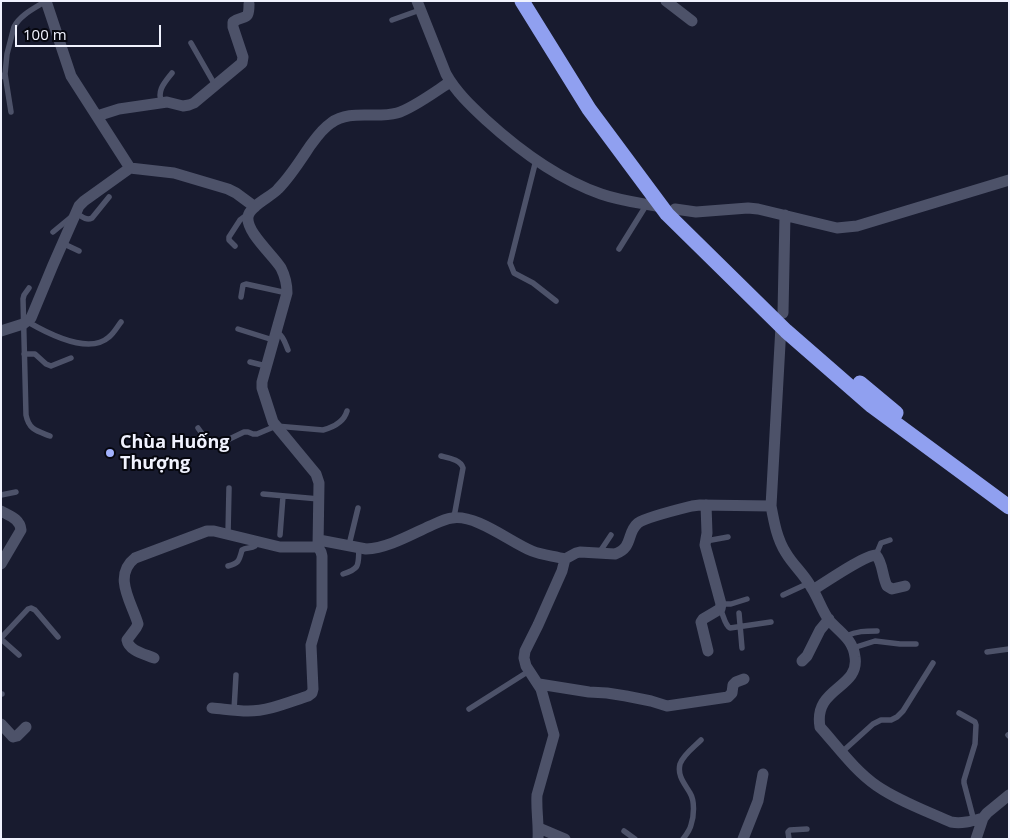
<!DOCTYPE html>
<html>
<head>
<meta charset="utf-8">
<style>
  body { margin:0 }
  #map { position:relative; width:1010px; height:840px; overflow:hidden; background:#181b2f; font-family:"Open Sans",sans-serif }
  canvas { display:block }
  .frame { position:absolute; inset:0; border:2px solid #f0f2fe; pointer-events:none }
  .scale { position:absolute; left:15px; top:25px; width:146px; height:22px; box-sizing:border-box; border:2px solid #f0f2fe; border-top:0; padding-left:6px; font-size:15px; line-height:18px; white-space:nowrap; color:#f0f2fe; -webkit-text-stroke:4px #06070f; paint-order:stroke }
</style>
</head>
<body>
<div id="map">
<canvas width="1010" height="840"></canvas>
<div class="frame"></div>
<div class="scale">100 m</div>
</div>
<script>
const ctx = document.querySelector('canvas').getContext('2d');
ctx.lineJoin = 'round';
function strokePath(path, color, width, dash) { ctx.strokeStyle = color; ctx.lineWidth = width; ctx.lineCap = dash ? 'butt' : 'round'; ctx.setLineDash(dash || []); ctx.stroke(path); }
function drawText(font, color, halo, rows, align = 'center') {
  ctx.font = font + ' "Open Sans",sans-serif'; ctx.lineWidth = 4; ctx.setLineDash([]); ctx.textBaseline = 'middle'; ctx.strokeStyle = halo; ctx.fillStyle = color; for (const [text, x, y, turn = 0] of rows) {
    ctx.save(); ctx.translate(x, y); ctx.rotate((+turn || 0) * Math.PI / 180); ctx.textAlign = isNaN(turn) ? turn : align; if (halo) ctx.strokeText(text, 0, 0); ctx.fillText(text, 0, 0); ctx.restore();
  }
}
strokePath(new Path2D(`
  M392 20 420 10
  M191 43 215 85
  M5 74 11 112
  M1 77 5 74 7 54 14 27C20 15 35 8 46 1
  M162 103C156 91 165 82 172 73
  M536 160 510 263 514 273 533 283 556 301
  M53 232 76 213C81 216 86 221 92 218L109 197
  M62 243 79 251
  M235 246 229 240V237L240 220 248 214
  M619 249 647 204
  M29 288 24 295 23 299 26 415C29 430 37 431 50 436
  M241 297 243 285 246 284 287 293
  M28 322C47 333 89 355 109 337 114 333 117 327 121 322
  M238 329 273 340
  M275 332C283 334 285 343 288 350
  M24 354H35L46 364 51 366 71 358
  M250 362 266 366
  M198 428 211 446H215L244 432H248L253 434H257L276 426 323 430C334 427 344 422 347 411
  M441 456C449 458 461 460 463 468L454 517
  M263 494 319 499
  M1 495 16 492
  M228 534 229 488
  M280 535 283 496
  M706 541 728 537
  M349 545 358 508
  M599 553 611 535
  M876 555 881 543 890 540
  M228 566C239 563 239 561 242 550 246 547 251 549 255 546L257 541
  M343 574C361 568 358 565 359 547
  M783 595 809 583
  M721 604H731L747 599
  M720 609C724 615 724 624 730 628L771 622
  M739 613 742 648
  M846 636C857 631 865 631 877 631
  M1 638 28 609 31 608 35 610 58 637
  M1 639 19 655
  M853 648 875 641 900 644H916
  M987 652 1009 649
  M1 694H2
  M469 709 529 671
  M234 710 236 675
  M959 713 975 722 976 725 975 744 964 780V783L974 821
  M1008 735 1009 736
  M842 752 873 724 881 720H891L897 717 903 711 933 663
  M624 831 635 839
  M683 839C686 835 690 830 691 825 694 816 695 801 690 793 685 784 677 776 680 764 683 755 694 747 701 740
  M789 839 788 832 790 830 807 829`), '#4d5269', 5.5);
strokePath(new Path2D(`
  M46 1 71 76 130 168
  M417 1 446 74C456 92 471 106 486 120 520 151 558 179 601 194 621 201 641 203 661 207
  M666 1 692 21
  M97 116 119 109 167 102 183 106 189 105 194 103 242 63 243 57 233 27V22C245 14 249 22 249 4
  M675 209 696 212 748 208 758 209 837 228 857 226 1009 180
  M783 313 785 215
  M781 326 771 506C774 522 777 539 786 553 793 565 804 574 811 587 818 597 822 611 829 620 840 633 853 639 855 657 860 689 813 687 820 727 838 747 855 771 877 786 899 801 926 811 951 822 962 824 972 821 983 818
  M1 331 23 324 31 318 53 265 79 206 84 201 130 168 174 173 228 189 236 193 255 207
  M706 505 707 533 705 545 721 604 720 609 703 619 701 622 708 651
  M1 511C10 516 20 519 21 530L1 564
  M319 540 366 549C388 548 410 535 430 526 437 523 444 519 452 518 476 514 510 542 532 551 542 555 554 556 565 559L576 553 580 552 615 554C634 547 626 533 638 523 647 517 680 509 692 506L700 505 771 506
  M813 590C826 582 865 555 876 555 883 563 882 576 887 586L892 589 905 586
  M154 658C145 654 129 651 127 640L136 628 138 624C132 603 112 576 135 558L207 531H214L280 547H318
  M802 661 807 656 820 630 829 619
  M539 684 589 692 607 693 626 696 651 701 667 706 728 697 732 693 733 685 736 682 744 679
  M212 708C224 709 236 711 248 711 269 711 289 702 308 696L312 693 313 689 311 645 322 607V556L321 552 318 547 319 483 316 474 273 422 262 388V382L287 293C287 284 285 276 281 268 273 255 246 232 248 217 249 206 271 197 278 189 290 177 300 161 310 146 316 138 322 129 331 123 350 109 375 119 397 113 412 109 436 91 450 82
  M1 724 13 737 17 736 26 727
  M539 828 565 839
  M538 839C539 824 536 810 537 795L554 735 541 689 526 666 524 658 525 651 538 625 562 571 565 559
  M743 839 758 801 763 774
  M976 839 983 818 987 813 1009 795`), '#4d5269', 11);
strokePath(new Path2D(`
  M522 1 589 109 667 214 786 331 872 406 1009 507
  M860 383 896 413`), '#90a0f0', 15);
for (const [x, y, r, color] of [
  [110,453,5,"#a2b2fd"]
]) { const dot = new Path2D(); dot.arc(x, y, r, 0, 2 * Math.PI); ctx.fillStyle = color; ctx.fill(dot); strokePath(dot, '#06070f', 2); }
drawText('bold 18px', '#f0f2fe', '#06070f', [
  ["Chùa Huống",120,443],
  ["Thượng",120,464]
], 'left');
</script>
</body>
</html>
